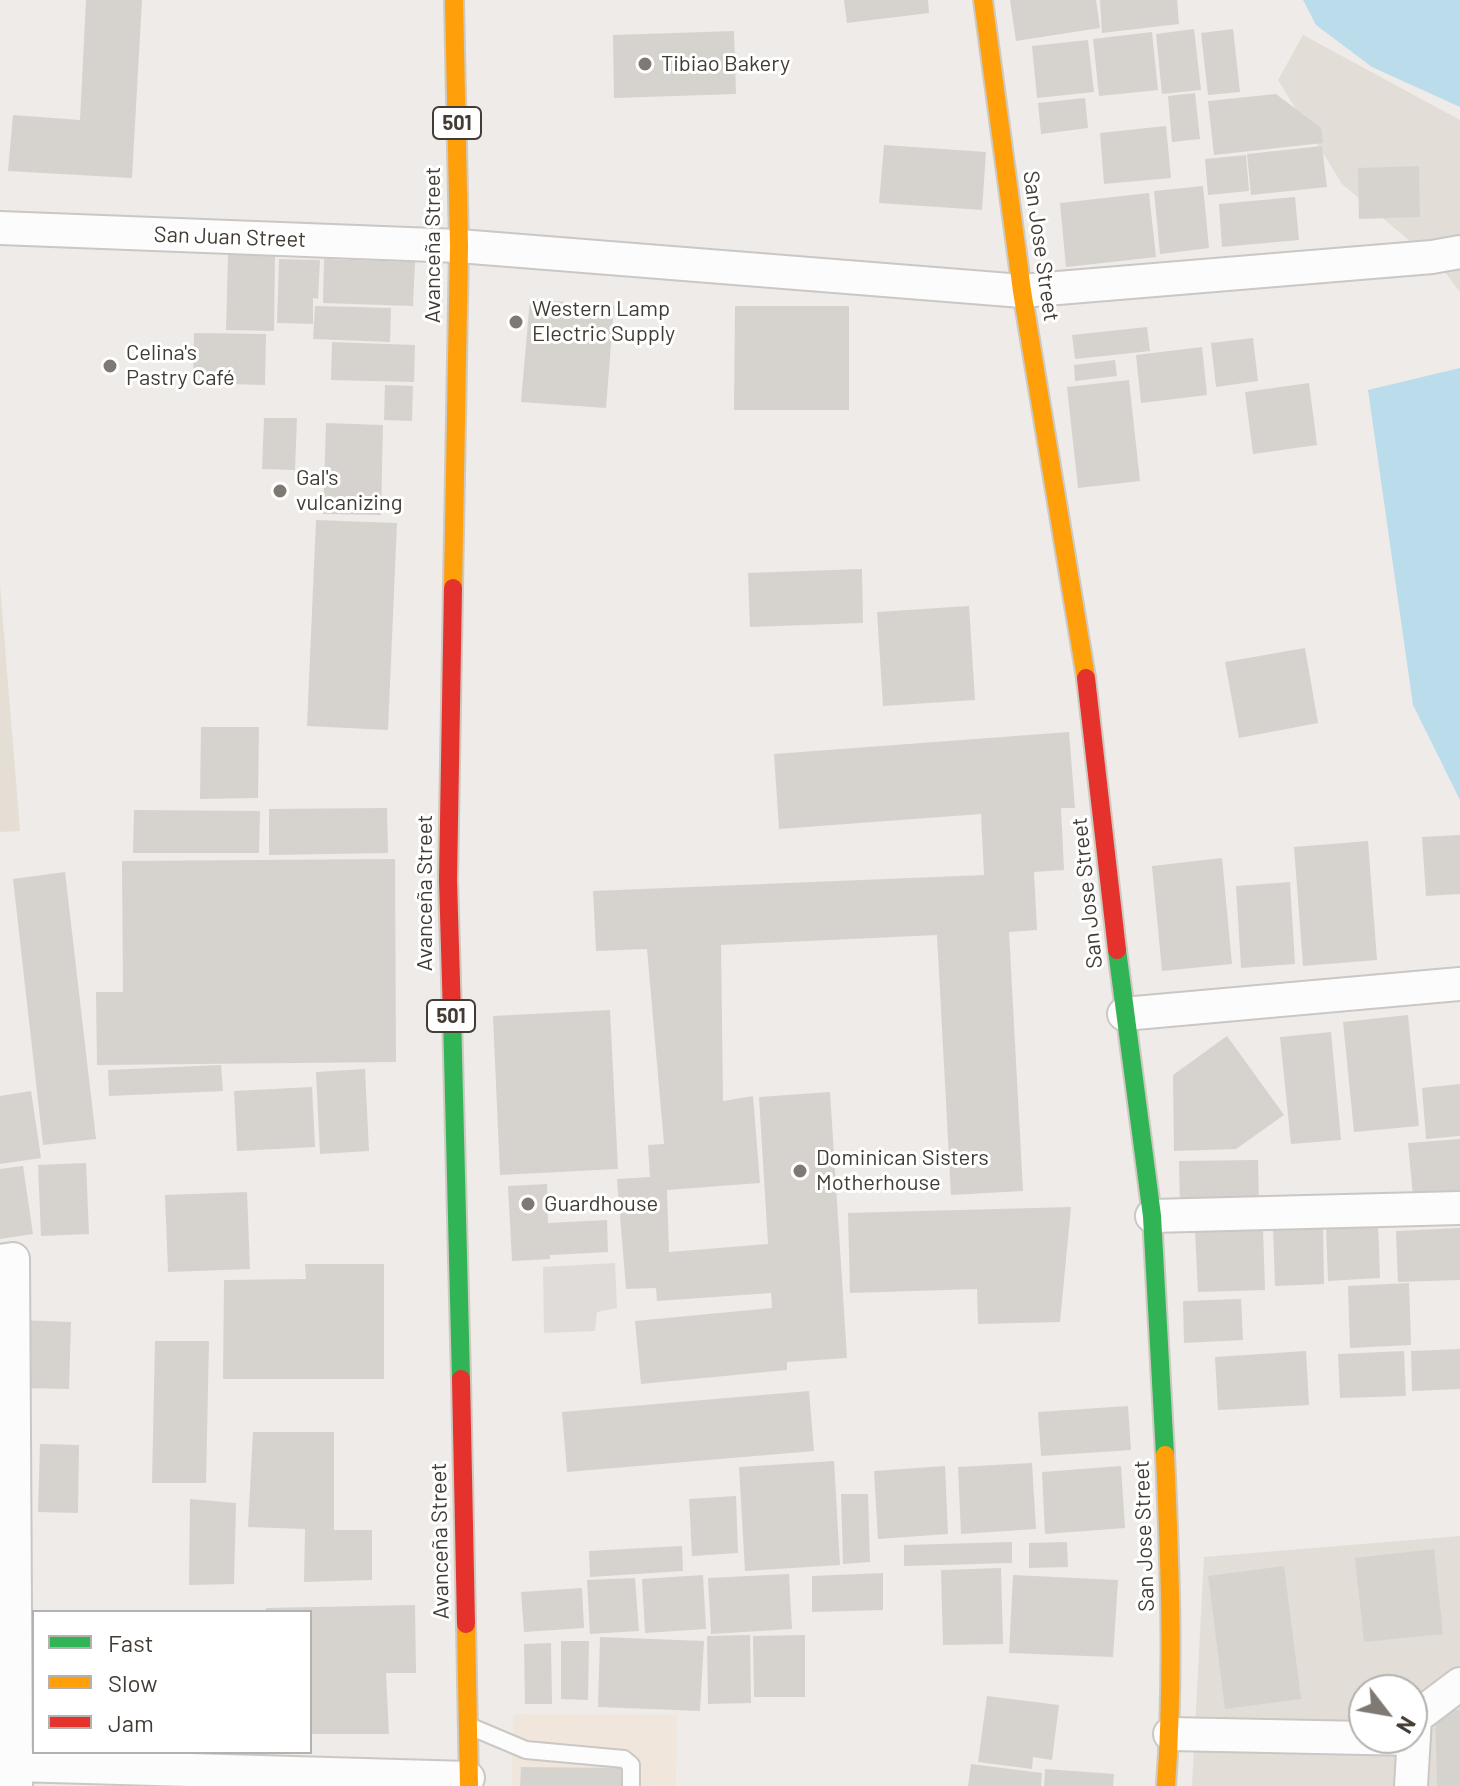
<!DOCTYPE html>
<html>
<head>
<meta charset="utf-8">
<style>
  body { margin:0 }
  #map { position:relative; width:1460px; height:1786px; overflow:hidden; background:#eeebe8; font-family:Barlow,sans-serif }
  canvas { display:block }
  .legend { position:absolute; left:32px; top:1610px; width:280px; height:144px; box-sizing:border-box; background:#fff; border:2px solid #b4b1ae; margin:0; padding:10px 14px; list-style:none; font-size:24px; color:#433c35 }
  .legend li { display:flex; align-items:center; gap:16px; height:40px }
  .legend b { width:40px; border:2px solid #b4b1ae }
  .north { position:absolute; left:1348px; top:1674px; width:80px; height:80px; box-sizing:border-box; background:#fff; border:2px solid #b4b1ae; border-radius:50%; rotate:121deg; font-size:22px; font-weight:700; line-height:32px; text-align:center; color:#433c35 }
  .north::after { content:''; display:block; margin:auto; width:28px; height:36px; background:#7f7974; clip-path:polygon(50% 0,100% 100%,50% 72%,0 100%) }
</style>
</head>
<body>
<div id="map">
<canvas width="1460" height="1786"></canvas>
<ul class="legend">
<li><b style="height:10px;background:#30b455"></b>Fast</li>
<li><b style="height:10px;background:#ff9f0a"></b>Slow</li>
<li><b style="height:10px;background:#e5322d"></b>Jam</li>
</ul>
<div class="north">N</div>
</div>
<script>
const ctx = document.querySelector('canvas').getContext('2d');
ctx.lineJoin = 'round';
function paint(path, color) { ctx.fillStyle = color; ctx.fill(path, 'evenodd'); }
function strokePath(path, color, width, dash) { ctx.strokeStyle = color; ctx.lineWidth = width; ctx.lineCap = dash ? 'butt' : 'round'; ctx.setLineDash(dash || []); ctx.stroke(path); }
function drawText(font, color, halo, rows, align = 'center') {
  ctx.font = font + ' Barlow,sans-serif'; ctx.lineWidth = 6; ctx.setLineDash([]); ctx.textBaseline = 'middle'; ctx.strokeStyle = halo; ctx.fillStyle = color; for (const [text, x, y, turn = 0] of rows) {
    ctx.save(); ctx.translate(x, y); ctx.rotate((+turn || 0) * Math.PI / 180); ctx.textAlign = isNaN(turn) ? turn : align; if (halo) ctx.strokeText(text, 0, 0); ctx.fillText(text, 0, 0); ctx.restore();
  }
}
paint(new Path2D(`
  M1303 35 1460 120V292L1441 267 1342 184 1278 80Z
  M1460 1536V1786H1192L1204 1557ZM1364 1690H1412V1738H1364Z`), '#e2ddd6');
paint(new Path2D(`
  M513 1714 677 1715 676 1786H512Z`), '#f0e6db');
paint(new Path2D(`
  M0 585 20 831 0 832Z`), '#e5ded4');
paint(new Path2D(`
  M615 1263 617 1308 597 1312 595 1331 544 1333 543 1267Z`), '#dfdcd9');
paint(new Path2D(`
  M1303 0H1460V107L1372 67 1316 25Z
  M1460 368V800L1413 705 1368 390Z`), '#bbdcea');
paint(new Path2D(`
  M86 0H142L132 178 8 171 13 115 80 120Z
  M844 0H928L929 13 847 23Z
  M1010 0H1096L1100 28 1016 41Z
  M1100 0H1177L1179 24 1102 33Z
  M1194 29 1201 90 1162 94 1156 34Z
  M1233 29 1240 92 1208 95 1201 33Z
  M734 31 736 94 614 98 613 35Z
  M1152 32 1158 90 1099 96 1093 39Z
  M1088 40 1094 92 1037 98 1032 46Z
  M1195 93 1200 139 1172 142 1168 96Z
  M1276 94 1321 128 1323 143 1214 155 1208 101Z
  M1085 98 1088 128 1041 134 1038 103Z
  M1166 126 1171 178 1104 184 1100 133Z
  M884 145 986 152 982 210 879 203Z
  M1322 146 1327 187 1251 195 1247 154Z
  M1246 155 1249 191 1208 195 1205 159Z
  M1419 166 1420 217 1359 219 1358 168Z
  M1203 186 1209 248 1160 254 1154 191Z
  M1149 193 1156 257 1066 267 1060 203Z
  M1295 197 1299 240 1222 247 1219 204Z
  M228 255H275L274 331 226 330Z
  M279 259 320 260 318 299 313 298V324L277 323Z
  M324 259 415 262 413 306 323 303Z
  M530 299 614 306 606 408 521 402Z
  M315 306 391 308 390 342 313 339Z
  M735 306H849V410H734Z
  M1147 327 1150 351 1075 359 1072 335Z
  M194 333 266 334 265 385 193 383Z
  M1253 338 1258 381 1216 387 1211 343Z
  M332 342 415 345 414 382 331 380Z
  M1202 347 1207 395 1141 403 1136 355Z
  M1115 360 1117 376 1075 381 1074 365Z
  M1129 380 1140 481 1078 488 1067 387Z
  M1309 383 1317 445 1253 454 1245 392Z
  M385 385 413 386 412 421 384 420Z
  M264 418H297L295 470 262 469Z
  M326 423 383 425 381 515 323 514Z
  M316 520 397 523 388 730 307 726Z
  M862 569 863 623 750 627 748 573Z
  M969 606 975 700 883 706 877 612Z
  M1305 648 1318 723 1239 738 1225 662Z
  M201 727H259L258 798 200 799Z
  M1069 732 1075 808H1061L1064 870 1034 872 1037 930 1009 932 1023 1191 951 1195 937 935 721 945 723 1101 753 1096 760 1183 667 1190 669 1252 768 1244 759 1097 830 1092 847 1358 787 1362V1370L641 1384 635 1321 772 1308 771 1293 657 1301 656 1288 626 1289 617 1179 650 1177 648 1145 664 1144 647 949 596 951 593 891 984 875 981 814 779 829 774 754Z
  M387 808 388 853 269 855V809Z
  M134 810 260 811 259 853H133Z
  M1460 835V894L1426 896 1422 837Z
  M1368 841 1377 960 1303 966 1294 847Z
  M1222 858 1232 964 1162 971 1152 866Z
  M395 859 396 1062 97 1065 96 992H123L122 861Z
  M65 872 96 1139 43 1145 13 879Z
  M1290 882 1295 964 1241 968 1236 886Z
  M610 1010 618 1169 500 1175 493 1016Z
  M1408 1015 1419 1126 1354 1132 1343 1022Z
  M1331 1032 1341 1140 1291 1144 1280 1037Z
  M1227 1036 1284 1115 1236 1149 1174 1151 1173 1075Z
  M221 1065 223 1091 109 1096 108 1070Z
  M365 1069 369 1151 320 1154 316 1072Z
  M1460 1084V1136L1426 1139 1422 1088Z
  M312 1087 315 1147 237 1151 234 1091Z
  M31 1091 41 1158 0 1164V1096Z
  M1460 1139V1192L1413 1196 1408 1143Z
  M1258 1160 1259 1207 1180 1209 1179 1161Z
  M86 1163 89 1234 41 1236 38 1165Z
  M23 1166 33 1234 0 1239V1169Z
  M547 1184 548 1223 607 1220 608 1252 550 1255V1259L512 1261 508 1186Z
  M247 1192 250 1269 168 1272 165 1195Z
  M1071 1207 1060 1322 978 1324 977 1289 850 1293 848 1213Z
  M1378 1222 1380 1278 1328 1281 1326 1225Z
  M1323 1225 1324 1284 1275 1286 1273 1227Z
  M1263 1228 1265 1290 1198 1292 1195 1231Z
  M1460 1228V1280L1398 1282 1396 1231Z
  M305 1264H384V1379H223L224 1280 306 1279Z
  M1409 1283 1411 1345 1350 1348 1348 1286Z
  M1241 1299 1243 1340 1184 1343 1183 1301Z
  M21 1320 71 1322 69 1389 20 1388Z
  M155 1341H209L206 1483H152Z
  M1460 1349V1389L1412 1391 1411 1351Z
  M1306 1351 1309 1405 1218 1410 1215 1357Z
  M1404 1351 1406 1396 1340 1398 1338 1354Z
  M809 1391 814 1451 567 1472 562 1412Z
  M1128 1406 1131 1450 1041 1456 1038 1412Z
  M253 1432H334V1530H372V1580L304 1582 305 1529 248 1527Z
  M40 1444 79 1445 78 1513 38 1512Z
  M834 1461 840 1565 745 1571 739 1467Z
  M1032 1463 1036 1529 961 1534 958 1467Z
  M945 1466 948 1534 878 1539 874 1471Z
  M1121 1466 1125 1528 1045 1534 1042 1472Z
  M841 1494H868L870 1562 843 1564Z
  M736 1496 738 1553 692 1556 689 1499Z
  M190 1499 236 1503 234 1584 189 1585Z
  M1012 1542V1563L904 1566V1545Z
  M1067 1542 1068 1567 1029 1568V1543Z
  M682 1546 683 1571 590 1577 589 1551Z
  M1434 1549 1443 1634 1364 1642 1355 1558Z
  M1284 1566 1301 1699 1225 1709 1208 1576Z
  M1001 1568 1003 1644 943 1645 941 1570Z
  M883 1573V1610L812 1612V1576Z
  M789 1574 792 1629 711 1634 708 1578Z
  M703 1575 706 1629 645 1633 642 1579Z
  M1013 1575 1118 1580 1113 1657 1009 1653Z
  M635 1578 639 1631 590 1634 587 1580Z
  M582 1588 584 1628 524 1632 521 1592Z
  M415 1605 416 1673H386L389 1734H310V1612H266V1608Z
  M750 1635 751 1703 708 1704 707 1636Z
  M805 1635V1697H754L753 1636Z
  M600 1637 704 1641 700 1711 598 1707Z
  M561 1641H589L588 1700 561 1699Z
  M551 1643 552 1704H525L524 1644Z
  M987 1696 1059 1705 1052 1760 1033 1757 1032 1769 978 1762Z
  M1460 1710V1786H1437L1435 1711Z
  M971 1764 1042 1773 1041 1786H968Z
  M521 1767 623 1768V1786H520Z
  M1045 1769 1114 1774 1113 1786H1044Z`), '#d6d3cf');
const lane = new Path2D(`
  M469 1726 526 1750 624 1759 631 1765V1786`);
const street = new Path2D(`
  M0 228 459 246 1022 291 1432 257 1460 252
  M1124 1014 1460 984
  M1152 1216 1460 1208
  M0 1261 13 1259 16 1786
  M1170 1734 1414 1739
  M16 1765 468 1778
  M1411 1786 1415 1718 1460 1684`);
const fast = new Path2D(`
  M1117 950 1152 1216 1165 1455
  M452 1015 461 1379`);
const slow = new Path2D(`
  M983 0 1022 291 1086 678
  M453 588 459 246 454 0
  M1165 1455C1170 1565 1174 1676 1166 1786
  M466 1624 469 1786`);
const jam = new Path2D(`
  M1086 678 1117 950
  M452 1015 448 880 453 588
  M461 1379 466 1624`);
strokePath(lane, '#cac7c4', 20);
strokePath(street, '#cac7c4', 36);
strokePath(fast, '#cec9c1', 22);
strokePath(slow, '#cec9c1', 22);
strokePath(jam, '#cec9c1', 22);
strokePath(lane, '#fcfcfc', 16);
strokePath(street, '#fcfcfc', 32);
strokePath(fast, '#30b455', 18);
strokePath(slow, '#ff9f0a', 18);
strokePath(jam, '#e5322d', 18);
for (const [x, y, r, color] of [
  [645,64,8,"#7f7974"],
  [516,322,8,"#7f7974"],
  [110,366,8,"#7f7974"],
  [280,491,8,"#7f7974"],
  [800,1171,8,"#7f7974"],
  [528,1204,8,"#7f7974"]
]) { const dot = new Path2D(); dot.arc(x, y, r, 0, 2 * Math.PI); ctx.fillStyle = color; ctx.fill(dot); strokePath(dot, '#fff', 3); }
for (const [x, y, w] of [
  [457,123,48],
  [451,1016,48]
]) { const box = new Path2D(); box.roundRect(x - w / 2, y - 16, w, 32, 6); ctx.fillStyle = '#fff'; ctx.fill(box); strokePath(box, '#433c35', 2); }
drawText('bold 20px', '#433c35', null, [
  ["501",457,123],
  ["501",451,1016]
]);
drawText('22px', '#433c35', '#fff', [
  ["Tibiao Bakery",661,64],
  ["Western Lamp",532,309],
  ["Electric Supply",532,334],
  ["Celina's",126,353],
  ["Pastry Café",126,378],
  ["Gal's",296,478],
  ["vulcanizing",296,503],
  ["Dominican Sisters",816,1158],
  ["Motherhouse",816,1183],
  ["Guardhouse",544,1204]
], 'left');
drawText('22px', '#433c35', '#fff', [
  ["San Juan Street",230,237,2],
  ["Avanceña Street",433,245,-90],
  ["San Jose Street",1041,246,82],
  ["Avanceña Street",425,893,-90],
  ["San Jose Street",1087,893,-96],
  ["San Jose Street",1144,1536,-92],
  ["Avanceña Street",440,1541,-91]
]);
</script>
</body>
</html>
